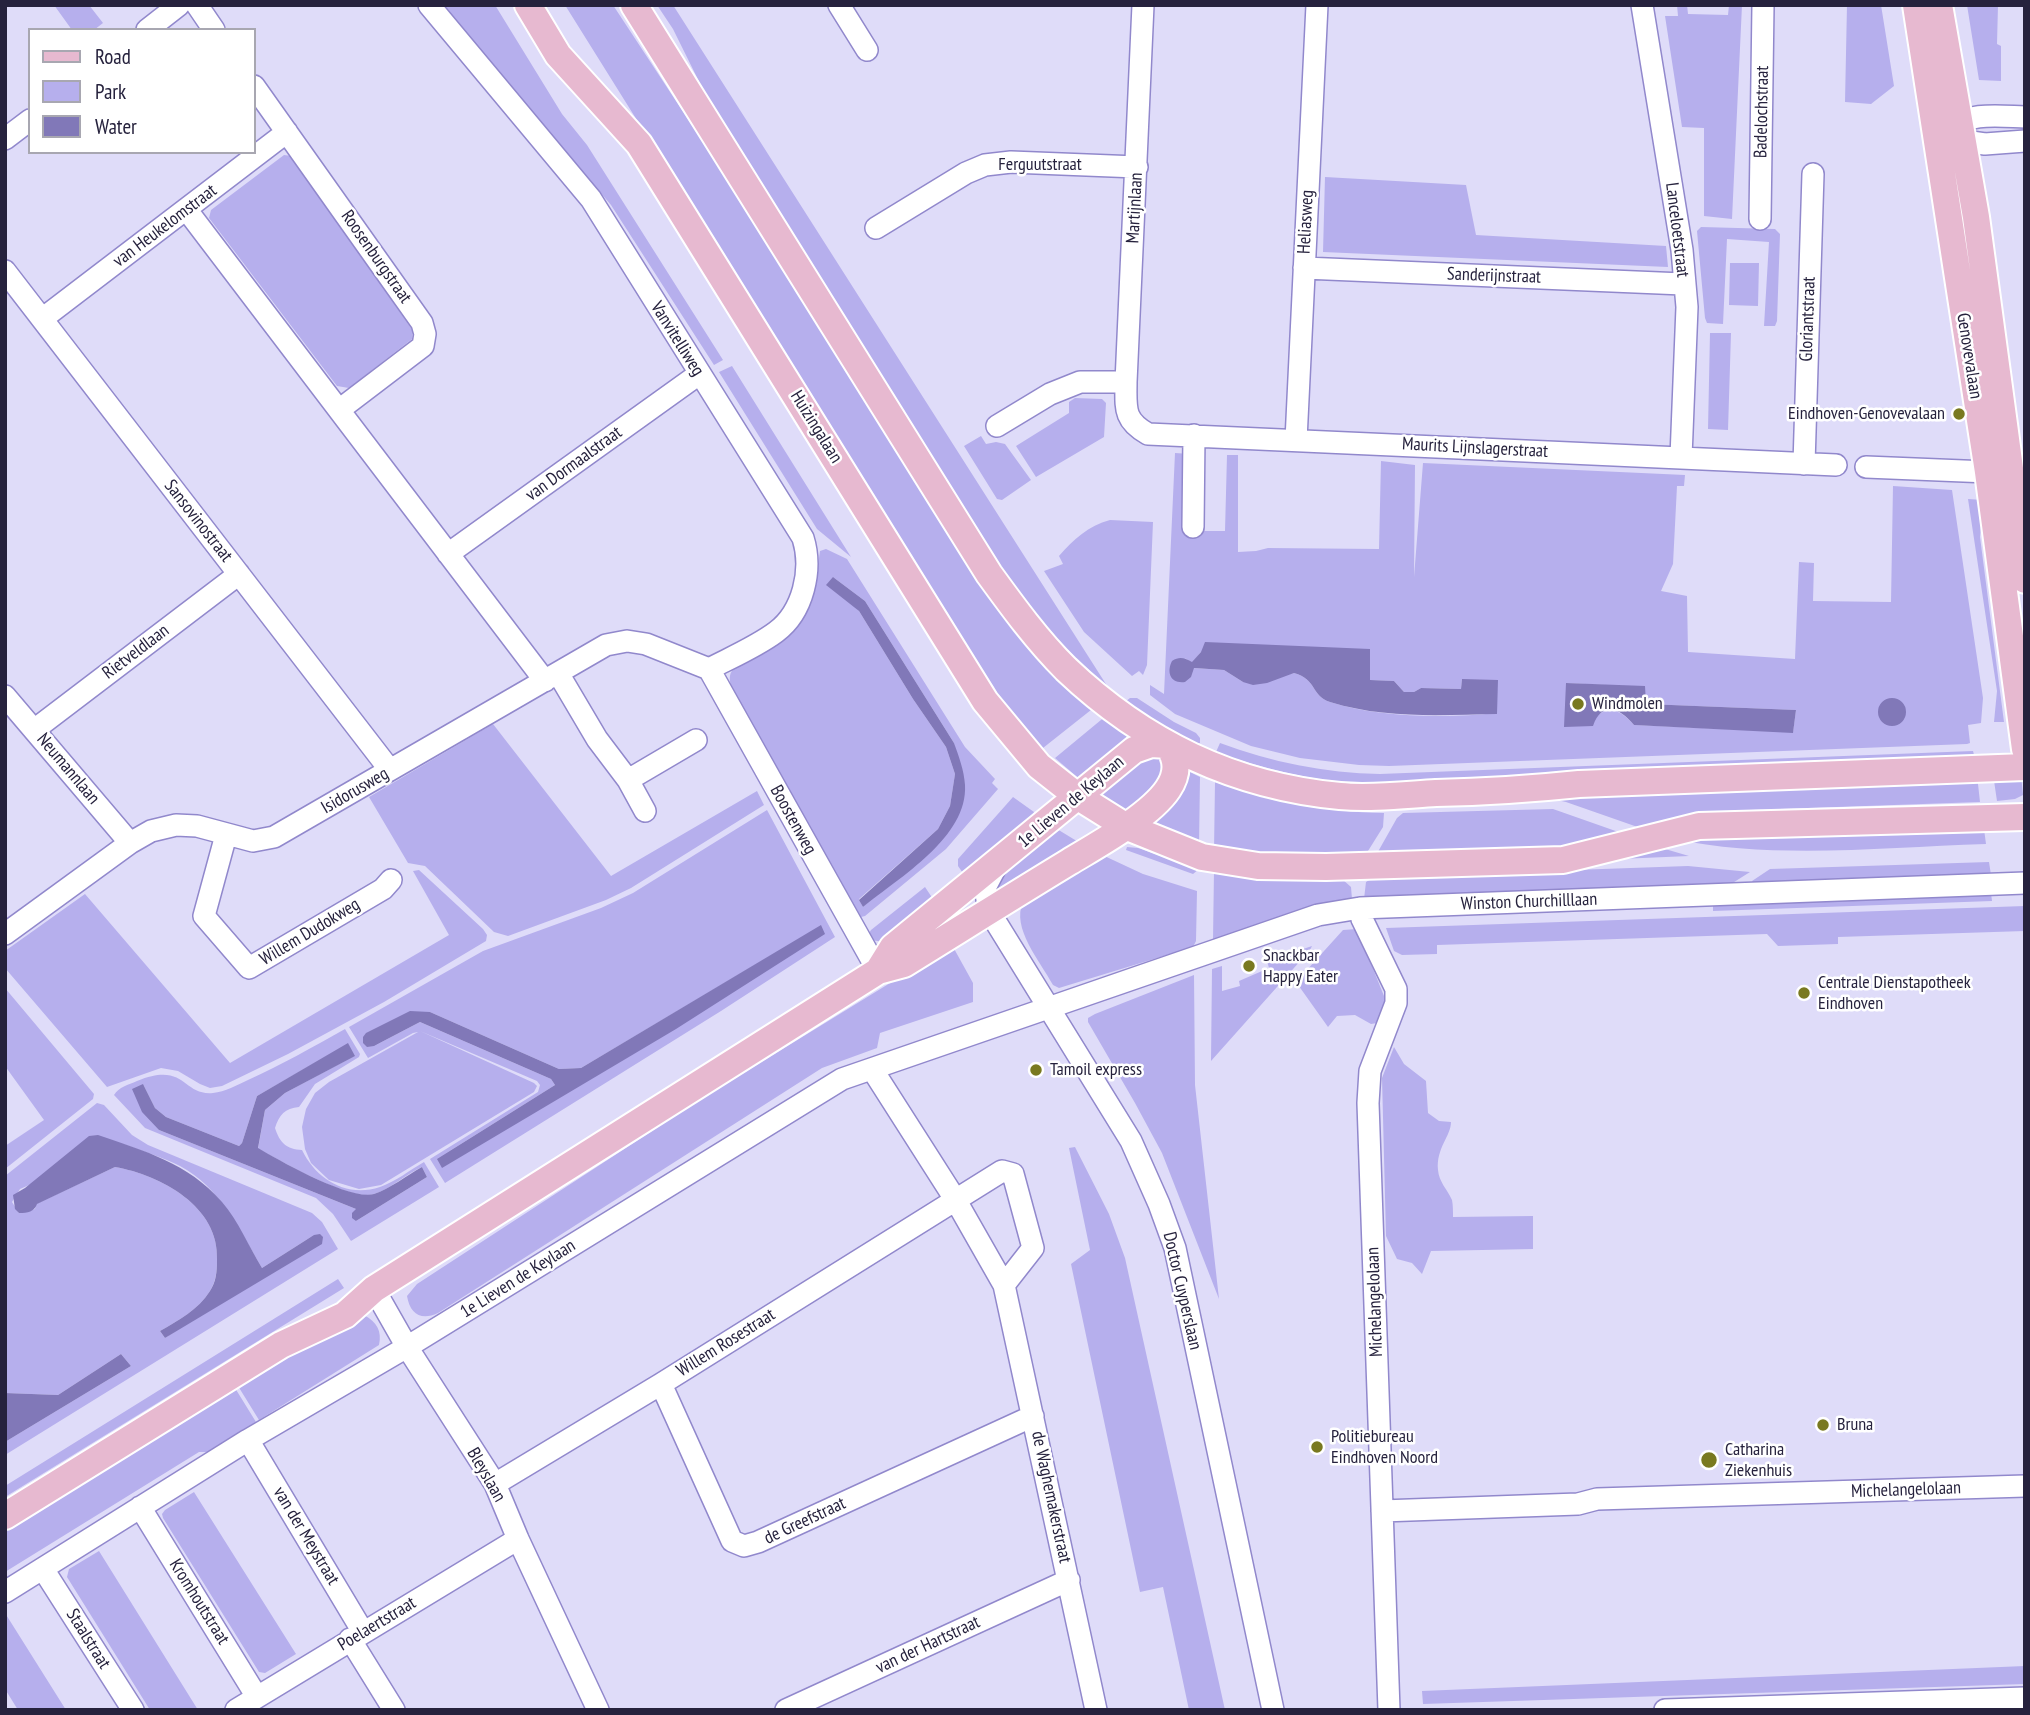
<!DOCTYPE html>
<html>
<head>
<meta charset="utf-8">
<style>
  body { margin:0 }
  #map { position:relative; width:2030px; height:1715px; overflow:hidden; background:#dfdcf9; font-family:"PT Sans Narrow",sans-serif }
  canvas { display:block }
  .frame { position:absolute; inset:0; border:7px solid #26223d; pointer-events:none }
  .legend { position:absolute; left:28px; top:28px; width:228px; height:126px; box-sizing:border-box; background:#fff; border:2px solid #a8a7b1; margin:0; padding:9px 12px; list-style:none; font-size:21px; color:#26223d }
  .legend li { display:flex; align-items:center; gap:14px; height:35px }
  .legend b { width:35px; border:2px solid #a8a7b1 }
</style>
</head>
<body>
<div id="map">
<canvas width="2030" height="1715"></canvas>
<div class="frame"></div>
<ul class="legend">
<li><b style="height:9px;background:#e7b9d0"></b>Road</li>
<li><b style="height:19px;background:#b6afed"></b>Park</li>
<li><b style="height:19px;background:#8178b8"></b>Water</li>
</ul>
</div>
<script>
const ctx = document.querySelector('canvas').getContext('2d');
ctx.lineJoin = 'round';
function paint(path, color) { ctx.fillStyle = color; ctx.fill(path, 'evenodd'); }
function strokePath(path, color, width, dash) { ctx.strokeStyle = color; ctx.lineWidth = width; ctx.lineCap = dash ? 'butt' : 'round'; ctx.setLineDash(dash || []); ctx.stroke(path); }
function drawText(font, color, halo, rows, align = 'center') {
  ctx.font = font + ' "PT Sans Narrow",sans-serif'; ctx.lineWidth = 5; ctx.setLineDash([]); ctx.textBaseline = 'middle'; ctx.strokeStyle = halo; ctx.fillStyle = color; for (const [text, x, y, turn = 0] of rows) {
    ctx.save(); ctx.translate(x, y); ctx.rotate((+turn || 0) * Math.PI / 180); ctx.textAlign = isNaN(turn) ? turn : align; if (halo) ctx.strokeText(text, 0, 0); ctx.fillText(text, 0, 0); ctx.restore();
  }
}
paint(new Path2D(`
  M54 5H89L103 23 94 30H72Z
  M441 5H495L562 114 587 145 723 360 714 365 611 205Z
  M565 5H613L800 290 1096 706 1043 748 1003 706Z
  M657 5H673L1111 692 1028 610 725 134 673 29Z
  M1677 5H1687L1688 14 1728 15 1729 5H1742L1732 219 1704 216V128L1682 127 1665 16H1678Z
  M1847 5H1881L1894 86 1871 104 1845 102Z
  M1967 5H1998L1997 44 2001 46V81L1979 80Z
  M284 155 292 156 413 331 412 339 349 388 337 386 209 218 211 210Z
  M1325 177 1466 185 1476 235 1666 246 1668 267 1323 252Z
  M1701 227 1775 229 1780 234 1777 321 1775 326H1764L1769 242 1727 239 1723 324 1707 323 1705 318 1697 231Z
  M1730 263H1759L1758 306 1729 305Z
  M1710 333H1731L1728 430 1708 429Z
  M732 366 851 557 817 529 719 372Z
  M1075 398 1102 399 1106 403 1104 437 1036 477 1016 446 1069 413V402Z
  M981 436 986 444 996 442 1005 444 1031 480 1002 500 997 499 964 446Z
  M1175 453 1190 454 1192 531H1225L1227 455H1238V552L1256 551 1268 548 1379 549 1381 461 1415 465 1414 577 1423 463 1685 475 1684 486H1677L1673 564 1661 591 1687 596 1688 652 1795 659 1799 562 1814 563 1813 601 1891 602 1893 486 1952 490 1983 698 1981 723 1968 725 1970 743 1967 744 1389 766 1359 765 1300 758 1251 746 1175 714 1150 695V685L1164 694ZM1370 649V680L1394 681 1404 692H1414L1421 688 1461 689 1462 679 1497 713C1447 718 1379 718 1330 702 1311 696 1317 679 1294 673L1243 682 1224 670 1193 668 1185 658 1192 663 1201 652ZM1566 683 1645 687V704L1796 710 1793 732 1634 725C1623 713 1611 704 1597 716Z
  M1968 499 1983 500 1980 537 2004 722H1994L1997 691Z
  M1110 520 1153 522 1147 665 1143 675 1139 671 1132 676 1084 632 1044 571 1063 564 1059 556C1074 539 1088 526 1110 520Z
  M826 549 847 559 965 747 995 779 992 783 998 789 946 849 865 916 861 917 731 686C729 678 729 673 735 667 797 632 810 624 820 551ZM833 577 865 601 954 743 962 806 863 907 859 899 938 829 950 806 955 774 946 747 913 699 859 611Z
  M1130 698H1137L1174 722 1196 733 1200 738V743L1196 744 1156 723 1125 702Z
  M1107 715 1140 738 1083 782 1055 758Z
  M493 724 611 876 757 791 764 805 631 888 606 900 508 936 494 932 425 866 408 863 369 797Z
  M1220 743C1271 762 1325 773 1380 774L1973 751 1975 758 1368 785C1315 781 1266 770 1216 752Z
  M1149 753 1163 759V785L1120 816 1093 788Z
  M1186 770 1200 777 1199 846 1143 819Z
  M1993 774 2021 775 2023 795 2015 799 1997 801Z
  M1977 775 1980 802 1751 810 1649 831 1566 802 1552 799 1574 790Z
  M1215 782C1271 801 1325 812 1384 813L1383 827 1363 859 1214 851Z
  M1013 797 1034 812 1033 817 965 876 958 866V859Z
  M1553 809 1627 835 1584 849 1375 857 1397 818 1403 813Z
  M767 810 835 937 721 1011 445 1183 430 1159 538 1092 540 1085 537 1081 420 1031 534 1083 537 1086 534 1092 381 1185 359 1189 329 1180 311 1163 305 1149 302 1127 306 1109 315 1093 329 1082 418 1032 413 1033 368 1058 349 1027 483 951 601 908 633 893ZM821 926 437 1159 555 1085 551 1079 420 1022 374 1046 430 1012 559 1069 581 1068Z
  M1057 829 1080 843 998 896 990 887 995 879Z
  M1984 829 1986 844C1883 847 1776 860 1673 839Z
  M1648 844 1689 856 1596 860Z
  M1127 847 1138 848 1199 869 1193 874 1126 850Z
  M1098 853 1143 874 1197 891 1196 941 1193 947 1059 988 1053 985C1040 961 1011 928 1023 902Z
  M1989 862 1991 875 1753 883 1752 881 1770 869Z
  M1688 866 1750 872 1731 884 1364 899 1366 882 1374 877Z
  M419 870 483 929 487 935 486 941 384 1002 288 1054 222 1086 210 1088 200 1084 178 1071 161 1068 107 1087 5 968V951L85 894 230 1063 449 935 413 871Z
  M1214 871 1272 880 1342 879 1351 887 1352 899 1311 907 1213 940Z
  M925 887 935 902 884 942 871 940 868 935 871 930Z
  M1991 893 1992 901 1713 911V905L1739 901Z
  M2025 906V931L1838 937V944L1778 946 1767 934 1437 945V954L1402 955 1394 951 1386 928Z
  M1357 929 1384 996V1004L1377 1023 1371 1024 1355 1015 1337 1016 1328 1027 1296 982 1343 930Z
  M952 945 973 983V1002L880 1033 877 1048 822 1068 438 1313C421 1321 410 1314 407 1296L417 1284 698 1101Z
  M1312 946 1310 950 1211 1061 1212 969 1222 966V991L1240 986 1239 981 1269 968 1267 961Z
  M1194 975 1195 1085 1219 1299 1162 1153 1135 1103 1088 1022V1018L1095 1014Z
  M5 988 94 1094 93 1099 5 1169V1146L44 1120 5 1066Z
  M345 1029 360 1054 359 1057 315 1084 299 1107C285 1108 279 1115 275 1128 280 1143 286 1149 302 1150 316 1179 346 1198 380 1187 395 1182 410 1170 424 1162L439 1187 351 1241 333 1214 316 1198 145 1128 114 1095C119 1087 128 1085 137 1081 186 1061 182 1096 213 1093 225 1092 237 1085 248 1080 281 1065 313 1047 345 1029ZM348 1044 354 1056 285 1093 265 1110 258 1149C282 1161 350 1202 374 1194 391 1189 406 1174 422 1167L427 1177 356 1221V1209L159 1130 143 1084 155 1108 166 1117 239 1146 242 1143 257 1096Z
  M1394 1047 1404 1064 1426 1081 1428 1113 1439 1121 1451 1122C1451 1136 1436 1148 1438 1170 1439 1182 1447 1189 1452 1200 1453 1205 1453 1212 1453 1217L1533 1216V1249L1431 1251 1422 1274 1412 1263 1397 1259 1386 1236 1382 1078Z
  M97 1103 104 1105 132 1135 148 1145 312 1213 322 1222 338 1249 5 1455V1442L131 1366 121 1354 58 1395 5 1393V1176ZM123 1144C142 1151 162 1157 180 1166 220 1187 240 1231 262 1268L314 1235 165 1338 160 1331C179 1320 198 1310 210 1291 216 1281 217 1271 217 1260 220 1207 161 1175 115 1167L36 1204 35 1209 19 1213 12 1202 20 1189Z
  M1075 1147 1109 1214 1125 1258 1225 1710H1189L1163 1587 1140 1592 1071 1264 1090 1250 1069 1148Z
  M338 1279 344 1288 5 1497V1486Z
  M364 1315C377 1322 382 1331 379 1345L259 1420 238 1386 344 1320Z
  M235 1388 256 1422 209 1452H199L5 1572V1530Z
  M194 1492 296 1654 265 1673 259 1672 163 1518 162 1514 165 1510Z
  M99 1551 198 1710H150L67 1577 69 1569Z
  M5 1613 66 1710H18L5 1689Z
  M2025 1666V1684L1423 1704 1422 1691Z`), '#b6afed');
paint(new Path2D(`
  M833 577 865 601 954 743C959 757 964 770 965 785 968 837 900 877 863 907L859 900 938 829 950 806 955 774 946 747 913 699 859 611 826 585Z
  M1205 642 1370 649V680L1394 681 1404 692H1414L1421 688 1461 689 1462 679 1498 680 1497 714C1441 715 1385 719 1330 702 1311 696 1317 679 1294 673L1267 683 1253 685 1243 682 1224 670 1194 668 1191 677 1185 682C1171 684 1166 673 1172 661 1180 656 1184 658 1192 662L1201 652Z
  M1566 683 1645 686 1646 704 1796 710 1793 733 1634 725C1620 708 1602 700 1593 726L1564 727Z
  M1878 712a14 14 0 1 1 28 0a14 14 0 1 1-28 0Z
  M821 925 825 934 676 1029 442 1168 437 1159 555 1085 551 1079 420 1022 374 1046 367 1047 363 1043V1037L366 1033 410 1011 430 1012 559 1069 581 1068Z
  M348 1043 355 1056 285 1093 265 1110 258 1148C280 1161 351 1201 374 1194 390 1189 407 1175 422 1167L427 1177 356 1221 352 1218V1213L356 1209 159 1130 142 1112 132 1089 143 1084 155 1108 166 1117 239 1146 242 1143 257 1096Z
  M98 1135C146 1152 187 1162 222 1202 238 1220 249 1247 262 1268L314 1235 320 1234 323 1237 322 1244 165 1338 160 1331C179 1320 198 1310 210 1291 216 1282 217 1272 217 1260 220 1207 161 1175 115 1167L37 1204C34 1212 28 1213 19 1213L15 1209 13 1195 25 1188 89 1136Z
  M121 1354 131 1366 5 1442V1393L58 1395Z`), '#8178b8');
const minor = new Path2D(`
  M197 5 214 30
  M429 5 591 199 803 538C813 570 803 612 776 632 756 647 730 658 709 669
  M839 5 867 50
  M1143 5 1126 382C1126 408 1123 420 1148 434L1836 465
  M1642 5 1682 250 1687 307 1681 457
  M147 30 179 5
  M254 86 422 323 425 334 423 346 339 410
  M1946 129C1971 112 1996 116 2025 117
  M5 139 30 120
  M1950 139 1985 144 2025 141
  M186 209 545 681
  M1760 219 1763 5
  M876 228 966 173 985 165 1011 162 1137 167
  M1304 268 1683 284
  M5 271 390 770
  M42 319 287 132
  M997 426 1050 394 1080 382H1126
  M1296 440 1317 5
  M1804 464 1813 174
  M1866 467 1988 472
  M1193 527 1194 435
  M448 554 699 374
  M709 669 878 971
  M558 673 597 739 628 780 645 811
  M5 696 130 843
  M34 730 239 574
  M628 780 696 740
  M226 835 204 916 249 968 383 889 391 880
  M997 865 985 888 989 911 1131 1141 1159 1204 1175 1248 1273 1710
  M1360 908 1362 919 1396 989V1003L1370 1071 1368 1103 1389 1710
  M5 934 130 843 151 831 176 825 197 826 253 841 274 837 606 645 627 641 646 644 709 669
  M872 1069 955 1199 1004 1285 1096 1710
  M374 1289 407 1347 495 1484 518 1539 598 1710
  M661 1384 732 1541 744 1546 758 1542 1033 1416
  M248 1440 363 1632
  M495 1484 661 1384 1002 1171 1013 1174 1033 1248 1004 1285
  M140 1507 257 1697
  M1382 1511 1578 1504 1597 1499 2025 1486
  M43 1569 133 1710
  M5 1592 248 1440 407 1347 842 1079 1318 915 1360 908 2025 883
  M350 1639 394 1710
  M236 1710 518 1539
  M786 1710 1069 1580
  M1665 1710 2025 1698`);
const major = new Path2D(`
  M528 5 558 55 639 144 985 701 1039 766 1077 796 1125 826 1202 857 1258 866 1326 867 1563 860 1699 826 2025 817
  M634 5 989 574C1013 607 1037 640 1066 669 1144 743 1233 786 1340 796 1371 799 1404 795 1436 793 1484 792 1531 789 1579 784L2025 767
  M1916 5 1988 472 2025 749
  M1939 5 1976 217 2025 580
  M878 971 893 947 1134 750 1151 744 1168 745
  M5 1516 281 1345 345 1315 374 1289 878 971 904 964C959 930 1013 896 1069 862 1097 845 1150 816 1168 789 1178 774 1178 760 1168 745`);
strokePath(minor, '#9188cc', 24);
strokePath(major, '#fff', 30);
strokePath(minor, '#fff', 21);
strokePath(major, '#e7b9d0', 26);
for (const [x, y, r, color] of [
  [1959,414,7,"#797920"],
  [1578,704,7,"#797920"],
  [1249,966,7,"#797920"],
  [1804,993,7,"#797920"],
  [1036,1070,7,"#797920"],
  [1823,1425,7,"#797920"],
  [1317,1447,7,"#797920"],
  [1709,1460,9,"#797920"]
]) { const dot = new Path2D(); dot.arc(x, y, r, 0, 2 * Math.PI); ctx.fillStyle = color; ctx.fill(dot); strokePath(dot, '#fff', 2.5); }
drawText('18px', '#26223d', '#fff', [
  ["Badelochstraat",1762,112,-89],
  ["Ferguutstraat",1040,165],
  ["Martijnlaan",1135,208,-87],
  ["Heliasweg",1306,222,-87],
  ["van Heukelomstraat",165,226,-37],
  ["Lanceloetstraat",1677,230,83],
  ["Roosenburgstraat",376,257,55],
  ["Sanderijnstraat",1494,276,2],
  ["Gloriantstraat",1808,319,-88],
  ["Vanvitelliweg",677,339,58],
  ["Genovevalaan",1969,356,81],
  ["Huizingalaan",816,427,58],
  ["Maurits Lijnslagerstraat",1475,448,3],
  ["van Dormaalstraat",574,464,-36],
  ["Sansovinostraat",198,521,52],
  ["Rietveldlaan",136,652,-37],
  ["Neumannlaan",68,769,50],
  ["Isidorusweg",355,791,-30],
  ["1e Lieven de Keylaan",1071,802,-40],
  ["Boostenweg",793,820,61],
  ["Winston Churchilllaan",1529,902,-2],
  ["Willem Dudokweg",310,932,-31],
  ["1e Lieven de Keylaan",518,1279,-32],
  ["Doctor Cuyperslaan",1182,1291,77],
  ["Michelangelolaan",1375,1302,-92],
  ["Willem Rosestraat",726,1343,-32],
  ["Bleyslaan",486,1475,60],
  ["Michelangelolaan",1906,1490,-2],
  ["de Waghemakerstraat",1051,1497,78],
  ["de Greefstraat",805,1521,-25],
  ["van der Meystraat",306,1536,59],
  ["Kromhoutstraat",199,1602,58],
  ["Poelaertstraat",377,1624,-31],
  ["Staalstraat",88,1639,58],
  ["van der Hartstraat",928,1645,-25]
]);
drawText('18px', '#26223d', '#fff', [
  ["Eindhoven-Genovevalaan",1945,414,"right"],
  ["Windmolen",1592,704],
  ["Snackbar",1263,956],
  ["Happy Eater",1263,977],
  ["Centrale Dienstapotheek",1818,983],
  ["Eindhoven",1818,1004],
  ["Tamoil express",1050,1070],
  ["Bruna",1837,1425],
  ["Politiebureau",1331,1437],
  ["Eindhoven Noord",1331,1458],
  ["Catharina",1725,1450],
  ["Ziekenhuis",1725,1471]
], 'left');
</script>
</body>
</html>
